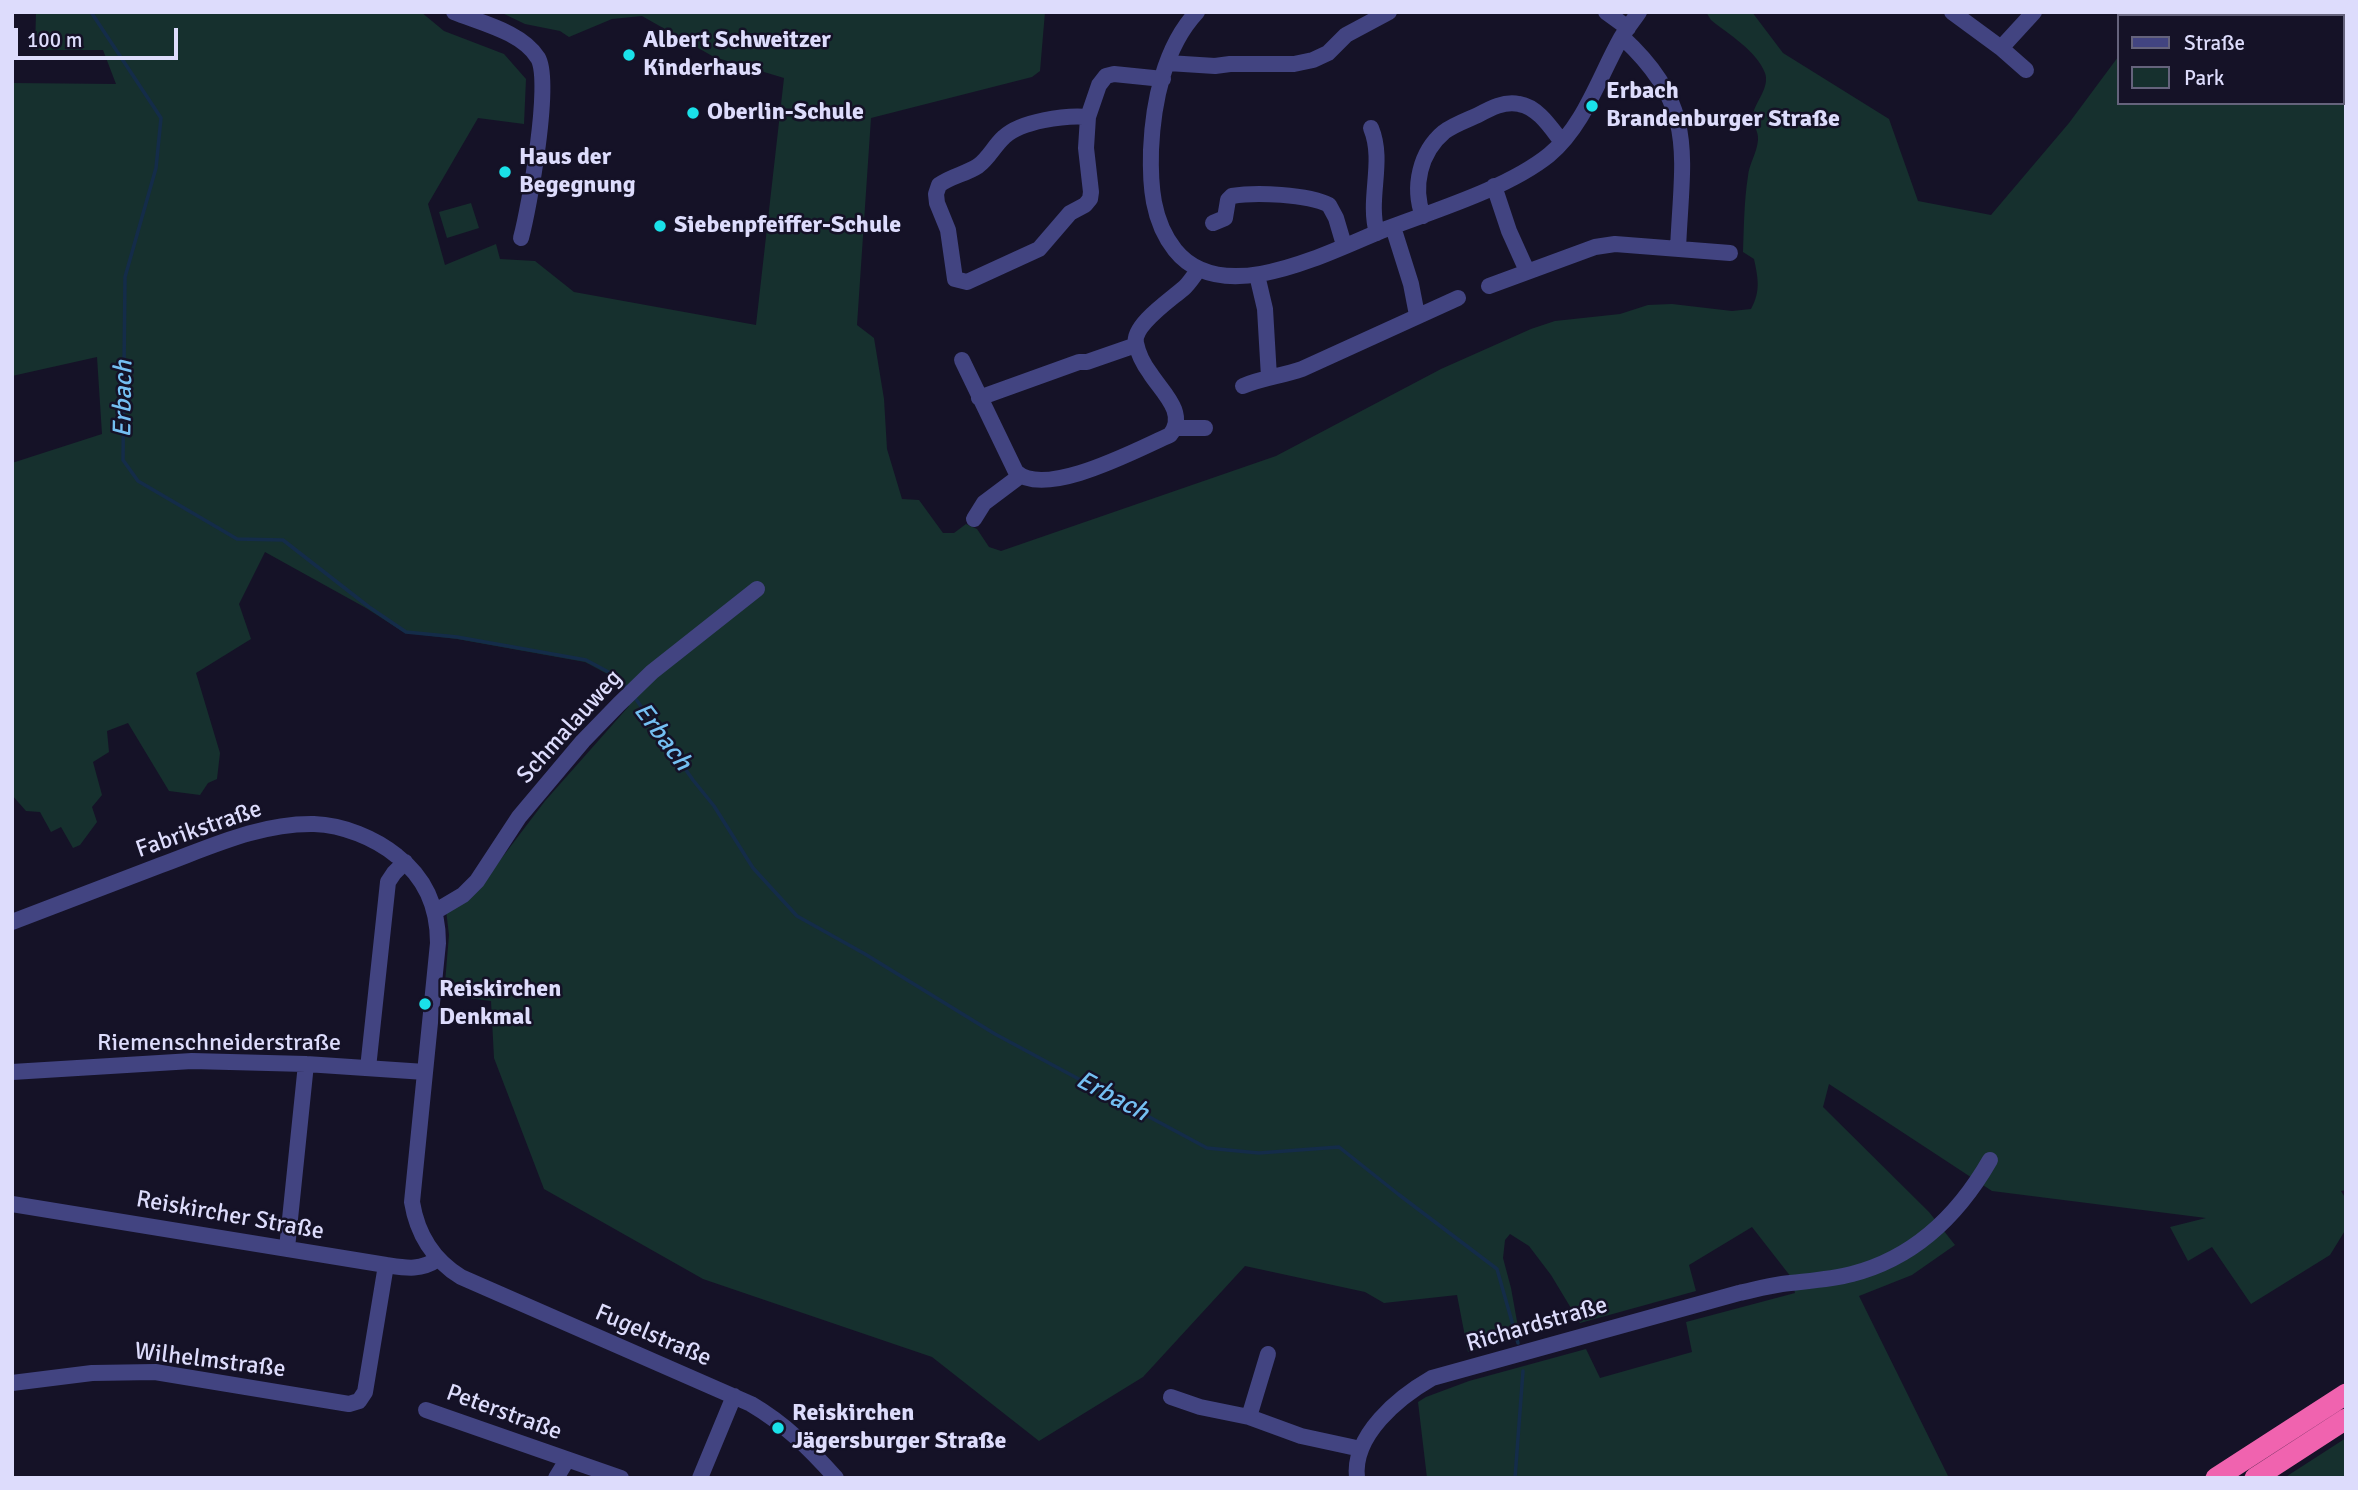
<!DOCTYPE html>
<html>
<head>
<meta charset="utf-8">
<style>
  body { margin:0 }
  #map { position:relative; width:2358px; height:1490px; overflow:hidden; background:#151227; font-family:Signika,sans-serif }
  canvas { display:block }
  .frame { position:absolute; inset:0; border:14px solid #dddcfc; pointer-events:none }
  .legend { position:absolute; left:2117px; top:14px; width:228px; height:91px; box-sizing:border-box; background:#151227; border:2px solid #65637c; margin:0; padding:9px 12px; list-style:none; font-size:21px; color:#dddcfc }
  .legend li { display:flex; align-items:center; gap:14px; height:35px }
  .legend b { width:35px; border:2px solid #65637c }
  .scale { position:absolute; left:14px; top:28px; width:164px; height:32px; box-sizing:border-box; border:4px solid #dddcfc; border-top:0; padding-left:9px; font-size:21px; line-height:24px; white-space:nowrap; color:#dddcfc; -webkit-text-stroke:5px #151227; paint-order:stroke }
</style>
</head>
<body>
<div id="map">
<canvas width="2358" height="1490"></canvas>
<div class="frame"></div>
<ul class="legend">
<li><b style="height:9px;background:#424481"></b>Straße</li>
<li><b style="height:19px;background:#16302e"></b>Park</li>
</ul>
<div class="scale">100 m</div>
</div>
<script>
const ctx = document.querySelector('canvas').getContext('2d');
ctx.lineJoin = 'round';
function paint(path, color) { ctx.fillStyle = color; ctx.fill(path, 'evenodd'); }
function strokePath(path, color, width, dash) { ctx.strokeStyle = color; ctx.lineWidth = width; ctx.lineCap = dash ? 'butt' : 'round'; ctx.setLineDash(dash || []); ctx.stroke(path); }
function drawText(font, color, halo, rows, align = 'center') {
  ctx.font = font + ' Signika,sans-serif'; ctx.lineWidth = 5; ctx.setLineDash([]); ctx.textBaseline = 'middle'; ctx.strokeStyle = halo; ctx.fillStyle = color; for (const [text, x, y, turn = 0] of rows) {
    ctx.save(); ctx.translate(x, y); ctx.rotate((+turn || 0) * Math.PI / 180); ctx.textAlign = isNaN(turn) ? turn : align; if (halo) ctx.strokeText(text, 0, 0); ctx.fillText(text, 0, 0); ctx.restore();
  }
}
paint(new Path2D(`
  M36 12H421L444 31 504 54 526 79 524 124 478 118 428 204 445 265 496 244 500 259 535 261 574 292 756 325 784 78 714 57 642 16 612 19 569 37 560 31 525 24 500 12H1045L1040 71 1032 77 871 118 857 325 874 338 884 399 887 449 902 499 919 500 943 533H954L966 524 977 529 989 547 1001 551 1276 456 1441 369 1531 329 1555 321 1620 314 1648 305 1672 304 1732 311 1751 309C1761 291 1758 278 1754 259L1743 252C1744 227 1744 201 1748 176 1749 164 1757 153 1758 140 1759 130 1751 124 1753 114 1756 101 1770 87 1765 73 1757 51 1728 34 1711 20L1706 12H1752L1783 53 1889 119 1918 201 1991 215 2069 123 2118 57V103H2342V16H2149L2151 12H2346V1190L2341 1191 2346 1199V1229L2330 1255 2251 1304 2212 1247 2188 1261 2170 1227 2206 1218 1992 1191 1829 1084 1823 1107 1929 1212 1955 1245 1912 1275 1859 1296 1949 1478H1427L1418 1402 1426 1397 1469 1381 1586 1349 1600 1378 1692 1352 1686 1322 1795 1293 1791 1277 1752 1227 1689 1265 1696 1291 1580 1323 1551 1275 1529 1246 1510 1234 1505 1240 1503 1258 1511 1288 1520 1338 1468 1352 1457 1295 1384 1303 1365 1292 1245 1266 1143 1377 1039 1441 932 1357 703 1279 544 1189 494 1058 491 1001 444 995 449 935 446 910 485 880 545 801 629 706 615 678 585 662 457 639 405 633 366 608 265 552 239 604 251 639 196 673 220 753 217 779 208 783 200 795 169 791 128 723 107 731 109 752 93 762 102 795 92 807 97 822 80 845 73 848 61 827 51 832 40 812 26 811 12 795V463L102 434 97 357 12 376V83L116 84 103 50H35Z
  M471 203 479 228 447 238 439 212Z
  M2346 1438V1478H2284Z`), '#16302e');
strokePath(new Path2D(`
  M91 12 161 118 156 168 125 277 123 460 138 481 237 539 283 540 369 607 406 632 457 637 586 660 616 676 628 689
  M633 695 693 780 714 806 753 868 797 916 865 954 995 1034 1207 1148 1259 1153 1339 1147 1398 1194 1497 1269 1518 1343
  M1515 1478 1523 1371`), '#142c49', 3.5);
strokePath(new Path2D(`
  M454 12C481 23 522 32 538 58 552 82 529 208 521 238
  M1197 12C1164 47 1153 103 1151 150 1150 185 1152 221 1175 250 1223 310 1330 251 1386 229 1436 210 1508 188 1549 155 1584 126 1599 77 1621 38 1626 29 1633 21 1639 12
  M1606 12 1628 28
  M1952 12 2001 48 2026 70
  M1622 37C1698 107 1682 155 1678 249
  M2001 48 2034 12
  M1168 63 1215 66 1230 64H1294L1313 60 1328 53 1346 35 1389 12
  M1088 117C1065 115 1021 121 1004 137 994 146 989 158 978 166 966 174 951 176 939 185L936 194 937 203 948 230 955 279 967 282 1039 249 1070 213 1085 205 1090 199 1091 192 1086 148 1088 117 1099 85 1106 76 1114 74 1163 79
  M1371 128C1385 162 1367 198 1377 233
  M1494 186 1509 231 1527 271
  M1423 216C1412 187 1420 152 1444 132 1453 125 1467 120 1478 115 1491 108 1504 101 1519 104 1538 107 1551 128 1562 142
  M1213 223 1225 218 1228 200 1232 196C1255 192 1308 194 1329 205L1336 218 1344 245
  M1393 227 1411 284 1417 315
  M1257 275 1265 309 1269 377
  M1489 286 1595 247 1615 244 1730 253
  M962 360 1016 472C1046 499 1138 449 1170 435 1188 413 1161 391 1150 373 1144 365 1138 353 1136 343 1132 325 1172 299 1185 287 1190 282 1194 276 1198 270
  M1243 386C1262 378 1282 376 1302 369L1458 298
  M979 398 1079 362H1087L1136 345
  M1175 428H1205
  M974 519 984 503 1020 476
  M436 911 463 895 477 881 519 817 583 741 619 704 652 672 757 589
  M12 922C62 903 112 884 161 865 210 847 260 823 314 824 343 825 375 838 397 856 426 878 438 907 438 943L412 1202C417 1233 433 1260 461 1277L751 1404C785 1424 810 1449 836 1478
  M368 1068 388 882 394 873 405 862
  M12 1072 192 1061 306 1064 425 1072
  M12 1204 386 1265C406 1268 420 1271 438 1259
  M287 1248 306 1064
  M12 1383 92 1373 155 1372 349 1404 359 1401 365 1392 386 1265
  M1171 1397 1200 1407 1249 1417 1301 1436 1361 1449
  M426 1410 621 1478
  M1249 1417 1268 1354
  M556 1478 567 1460
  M700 1478 734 1396
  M1357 1478C1352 1435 1399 1397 1432 1378L1739 1293C1753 1290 1768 1286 1782 1284 1805 1281 1829 1280 1852 1274 1914 1258 1959 1214 1990 1160`), '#424481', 16);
strokePath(new Path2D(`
  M2216 1478 2346 1394
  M2255 1478 2346 1419`), '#f063af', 21);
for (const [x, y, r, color] of [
  [629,55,7,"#1ae1e9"],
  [1592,106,7,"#1ae1e9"],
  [693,113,7,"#1ae1e9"],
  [505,172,7,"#1ae1e9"],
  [660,226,7,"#1ae1e9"],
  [425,1004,7,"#1ae1e9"],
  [778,1428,7,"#1ae1e9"]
]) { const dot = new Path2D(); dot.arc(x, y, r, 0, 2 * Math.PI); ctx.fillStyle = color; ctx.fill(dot); strokePath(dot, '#151227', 2.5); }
drawText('bold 24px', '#dddcfc', '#151227', [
  ["Albert Schweitzer",643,41],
  ["Kinderhaus",643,69],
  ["Erbach",1606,92],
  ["Brandenburger Straße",1606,120],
  ["Oberlin-Schule",707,113],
  ["Haus der",519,158],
  ["Begegnung",519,186],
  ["Siebenpfeiffer-Schule",674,226],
  ["Reiskirchen",439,990],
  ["Denkmal",439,1018],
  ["Reiskirchen",792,1414],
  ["Jägersburger Straße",792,1442]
], 'left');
drawText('24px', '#dddcfc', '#151227', [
  ["Schmalauweg",570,727,-48],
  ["Fabrikstraße",199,830,-19],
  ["Riemenschneiderstraße",219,1044],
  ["Reiskircher Straße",230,1216,10],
  ["Richardstraße",1537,1325,-16],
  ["Fugelstraße",653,1336,23],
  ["Wilhelmstraße",210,1361,7],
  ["Peterstraße",504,1413,20]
]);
drawText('italic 26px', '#74bff2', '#151227', [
  ["Erbach",124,399,-89],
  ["Erbach",662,737,53],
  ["Erbach",1112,1097,28]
]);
</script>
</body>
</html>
